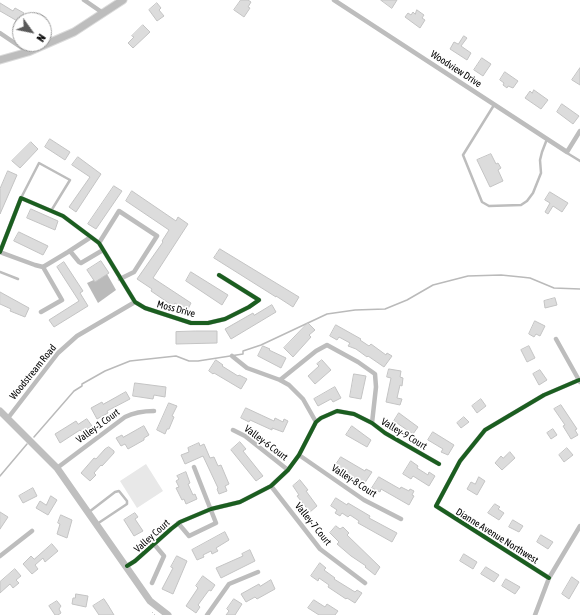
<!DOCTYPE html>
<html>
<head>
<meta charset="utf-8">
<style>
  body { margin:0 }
  #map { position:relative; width:580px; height:615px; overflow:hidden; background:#fff; font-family:"Asap Condensed",sans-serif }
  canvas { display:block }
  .north { position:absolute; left:12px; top:12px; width:40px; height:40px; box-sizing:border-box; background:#fff; border:1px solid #999; border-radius:50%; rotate:123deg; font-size:11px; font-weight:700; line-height:16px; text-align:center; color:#000 }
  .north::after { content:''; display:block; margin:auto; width:14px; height:18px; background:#595959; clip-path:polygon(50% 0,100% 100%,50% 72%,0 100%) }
</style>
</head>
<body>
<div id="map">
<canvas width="580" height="615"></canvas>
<div class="north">N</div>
</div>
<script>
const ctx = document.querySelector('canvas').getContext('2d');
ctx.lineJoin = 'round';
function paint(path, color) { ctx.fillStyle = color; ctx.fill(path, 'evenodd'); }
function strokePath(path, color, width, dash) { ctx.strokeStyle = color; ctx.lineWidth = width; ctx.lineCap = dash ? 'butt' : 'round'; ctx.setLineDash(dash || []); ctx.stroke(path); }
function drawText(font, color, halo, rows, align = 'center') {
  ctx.font = font + ' "Asap Condensed",sans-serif'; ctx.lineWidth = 3.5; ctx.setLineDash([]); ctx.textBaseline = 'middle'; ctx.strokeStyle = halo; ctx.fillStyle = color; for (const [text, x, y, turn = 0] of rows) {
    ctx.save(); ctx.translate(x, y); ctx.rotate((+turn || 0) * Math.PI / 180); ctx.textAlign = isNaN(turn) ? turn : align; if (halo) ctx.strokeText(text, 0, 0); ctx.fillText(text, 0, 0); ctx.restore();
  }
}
paint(new Path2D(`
  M146 464 163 491 137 508 120 481Z`), '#e8e8e8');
paint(new Path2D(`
  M107 274 116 290 98 303 87 283Z`), '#bababa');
strokePath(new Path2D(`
  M34 437 74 391 82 386V384L105 371 130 361 176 356 189 361H198L243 354V351L261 345 327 314 355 310 385 309 407 300 433 285 468 276 501 275 521 277 530 278 554 288 580 289
  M0 476 27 444`), '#bababa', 1.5);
const building = new Path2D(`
  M241 0H248L251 2 248 7 250 8 244 17 234 10Z
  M381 0H397L392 8Z
  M0 3 13 11 15 8 24 13 19 22 0 11Z
  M157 3 161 8 159 10 164 16 157 21 149 10Z
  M417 10 424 15 422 18 425 20 420 28 405 17 408 13 411 15 413 12 415 14Z
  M143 25 150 32 133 48 128 43 134 37 132 36Z
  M464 36 467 38 461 46 471 53 467 60 450 49 454 42 458 44Z
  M482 58 491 64 483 76 474 70Z
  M580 68V85L572 80Z
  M505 72 518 81 513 88 508 86 507 88 503 85 504 83 500 80Z
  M534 90 548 100 541 109 525 98 530 91 532 93Z
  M562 104 579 116 573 124 557 112Z
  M50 139 70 152 65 160 45 147Z
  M31 142 38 149 20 168 12 161Z
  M491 154 496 164 498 163 501 168 498 170 503 181 490 187 477 160Z
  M78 157 101 174 76 212 69 207 90 177 72 165Z
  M8 171 17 175 0 214V189Z
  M114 186 122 191 96 229 88 224Z
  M132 191 176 221 178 217 188 224 153 278 191 303 187 311 175 303 173 306 151 291 152 289 137 279 163 242 162 241 169 230 126 201Z
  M550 192 568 203 562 212 553 206 548 214 545 212 550 203 545 200Z
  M31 209 58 221 55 230 27 218Z
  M19 232 48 246 43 255 14 241Z
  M220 249 299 297 293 307 276 296V297L214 258Z
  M101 261 109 273 95 282 87 270Z
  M64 262 83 291 80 293 88 306 54 327 49 320 79 301 57 267Z
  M191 272 228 295 222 305 186 281Z
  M0 292 29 308 25 317 10 311 11 309 0 304Z
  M555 298 557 305 545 308 544 301Z
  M272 305 276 312 231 339 225 329 253 313 254 315Z
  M535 321 545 326 540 336 536 334 534 337 529 334Z
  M308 323 315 330 309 335 311 337 293 357 284 348Z
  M336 325 361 339 360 340 369 346 371 344 386 355 387 353 392 356 384 367 368 356 367 357 356 349 348 346 350 343 339 337 337 340 330 336Z
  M196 331H217V343L176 344V332Z
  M263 346 270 349 269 350 286 358 281 368 258 356Z
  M529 346 535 358 527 362 521 350Z
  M216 360 223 365 222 366 238 376 239 375 247 379 241 389 214 373 213 374 209 371Z
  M322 360 331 370 315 384 308 376 319 366 317 364Z
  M389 369 401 371 400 377 403 378 402 386 400 385 397 398 402 399 400 405 386 402 391 378 387 377Z
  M540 370 547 380 539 385 533 374Z
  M354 374 366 376 361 399 350 397Z
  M135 383 166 387 165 397 154 395 153 399 133 396Z
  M335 387 341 398 333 402 331 399 318 406 314 399Z
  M126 392 130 399 107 411 108 413 97 419 91 408 102 402 103 404Z
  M481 399 486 406 477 413 472 406Z
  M169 403 177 406 172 416 174 417 169 429H167L165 434 157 430Z
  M561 405 577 429 575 430 578 435 571 439 563 426 565 425 554 409Z
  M246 408 274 421 275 418 283 422 284 419 288 421 283 432 272 428V430L250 420 249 422 241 418Z
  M399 413 418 427 413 434 394 421Z
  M464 417 469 422 461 428 457 423Z
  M87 419 92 426 82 432 80 430 60 443 55 434 76 421 78 424Z
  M144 426 149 435 144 438V440L128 449 125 444 121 446 116 438 122 435 123 437Z
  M352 426 371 440 367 447 346 435Z
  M553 429 557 435 551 439 547 433Z
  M433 432 454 445 448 455 441 452 443 449 428 440Z
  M240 442 246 449 243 451 263 476 256 481 231 450Z
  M199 443 200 446 204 444 210 458 214 457 218 466 221 465 229 484 225 486 227 491 219 494 217 489 218 488 203 456 185 464 181 455 189 452 188 448Z
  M109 447 114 451V453L102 466 101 465 94 473 96 475 90 481 81 473 94 458 96 459 105 449Z
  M567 448 573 455 564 462 559 455Z
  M510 452 515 458 502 470 495 463 501 456 503 458Z
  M341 457 365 471 366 469 372 472 364 484 335 466Z
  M411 461 418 466 417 468 428 475 429 472 435 476 429 486 413 476 411 479 403 474Z
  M186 472 190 483 188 484 193 495 195 494 197 499 186 504 184 499 182 500 176 488 179 487 176 481 179 479 177 476Z
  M379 477 400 489 401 487 409 491 410 489 414 491 412 495 414 496 409 505 381 489 380 492 372 488Z
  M479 477 485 481 477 495 467 489 471 482 475 484Z
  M300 480 308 490 306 491 317 506 310 512 297 496 299 495 293 486Z
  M33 488 37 496 23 503 19 496Z
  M51 496 57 500 48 515 36 508 40 501 46 505Z
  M336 498 347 505 348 503 370 516 369 518 397 533 392 542 358 523 359 521 350 515 348 517 342 513 340 516 335 513 337 510 331 506Z
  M495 504 500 507 498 509 504 513 499 520 488 513Z
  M0 512 8 517 0 529Z
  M135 513 138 517 135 519 143 531 134 536 124 520Z
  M61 515 72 520 67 538 57 534 60 524 58 523Z
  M513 520 523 526 519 532 509 527Z
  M336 526 340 529 343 527 349 533 347 535 380 567 375 575 365 567 366 566 351 556 337 544 339 542 330 533Z
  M225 532 229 540 216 548 218 551 212 554 211 551 203 555 204 557 197 560 192 550Z
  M541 535 553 542 548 549 537 542Z
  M52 544 58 551 45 562 43 558 35 565 38 569 32 574 23 564 31 556 34 559Z
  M250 550 255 561 221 578 216 568 243 556 242 554Z
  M464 554 477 562 473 569 460 561Z
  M177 556 187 561 173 594 162 589 173 568 171 567Z
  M320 563 326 568 324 570 335 578 334 579 355 592 357 590 362 593 355 603 347 598 346 599 328 587 329 585 319 578 318 581 311 576Z
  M486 567 499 575 494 582 481 574Z
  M15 569 21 576 16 580 19 583 13 588 10 584 0 593V582Z
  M203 576 215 585 211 591 209 590 198 605 200 607 196 613 186 606 198 588 196 586Z
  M572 577 579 582 569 599 562 594Z
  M506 579 520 587 515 594 502 586Z
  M271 580 275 589 257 599 255 597 246 602 241 594 259 584 260 586Z
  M76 594 88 596 86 607 72 604 73 598H75Z
  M104 599 108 605 114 615H99L93 606Z
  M234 599 242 604 235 615H226L229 611 227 609Z
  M314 600 325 607 327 604 338 611 335 615H319L308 608Z
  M57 601 61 606 59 609 61 613 58 615H55L49 606Z`);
paint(building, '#dcdcdc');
strokePath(building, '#c4c4c4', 1);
const primary = new Path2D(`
  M0 60 28 52 74 32 123 0`);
strokePath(primary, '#dbdbdb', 9);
strokePath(new Path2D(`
  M152 612 155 615`), '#b8b8b8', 1, [1, 2]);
strokePath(new Path2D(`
  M494 105 463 155 482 202 489 206 521 205 527 201 533 193 541 173 540 160 542 152 547 139
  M567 153 580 161
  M21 198 39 163 70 180 51 211
  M0 272 18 279
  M89 512 115 492 119 491 127 501V504L97 524`), '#bdbdbd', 2.5);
strokePath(new Path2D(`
  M84 0 103 13
  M334 0 567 152 580 131
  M0 33 28 52
  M99 243 119 211 157 236 134 272 120 279
  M70 251 79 262 81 263 103 250
  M0 252 21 198 63 216 99 243 135 302 145 308 191 323H208L225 319 249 307 259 300 219 275
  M0 252 35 265 43 267 62 300 41 312
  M43 267 68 252 91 237
  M556 339 580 382
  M232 356 247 368 280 380 289 385 303 399 316 422
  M280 380 316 351 327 345 358 362 375 374 376 387 372 423
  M8 418 58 353 77 336 135 302
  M233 430 245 436 288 470
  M299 455 364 500 401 519
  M57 468 125 417C135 412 143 411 154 411
  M271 486 320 549 365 583
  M178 523 189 536 216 523 194 467
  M0 556 32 531
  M127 566 135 561 171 529 180 522 211 509 240 502 271 486 288 470 299 455 316 422 321 418 337 411 354 414 372 423 385 433 439 464
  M549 578 436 506 460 461 485 430 544 395 579 380
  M152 583 164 556 154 544
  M207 615 229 584 258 572
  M535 615 549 578 580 526`), '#bdbdbd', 4.5);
strokePath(new Path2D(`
  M0 411 57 468 150 601 168 615`), '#bfbfbf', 7);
strokePath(primary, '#bdbdbd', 7);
strokePath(new Path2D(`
  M0 252 21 198 63 216 99 243 135 302 145 308 191 323H208L225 319 249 307 259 300 219 275
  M127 566 135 561 171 529 180 522 211 509 240 502 271 486 288 470 299 455 316 422 321 418 337 411 354 414 372 423 385 433 439 464
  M549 578 436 506 460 461 485 430 544 395 579 380`), '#1b5e20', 4);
drawText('10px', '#000', '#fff', [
  ["Woodview Drive",456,69,33],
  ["Moss Drive",176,309,15],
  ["Woodstream Road",33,372,-51],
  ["Valley-1 Court",98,426,-36],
  ["Valley-9 Court",404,434,31],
  ["Valley-6 Court",266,443,37],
  ["Valley-8 Court",354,481,33],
  ["Valley-7 Court",313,524,51],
  ["Valley Court",152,536,-42],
  ["Dianne Avenue Northwest",497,536,32]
]);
</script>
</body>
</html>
